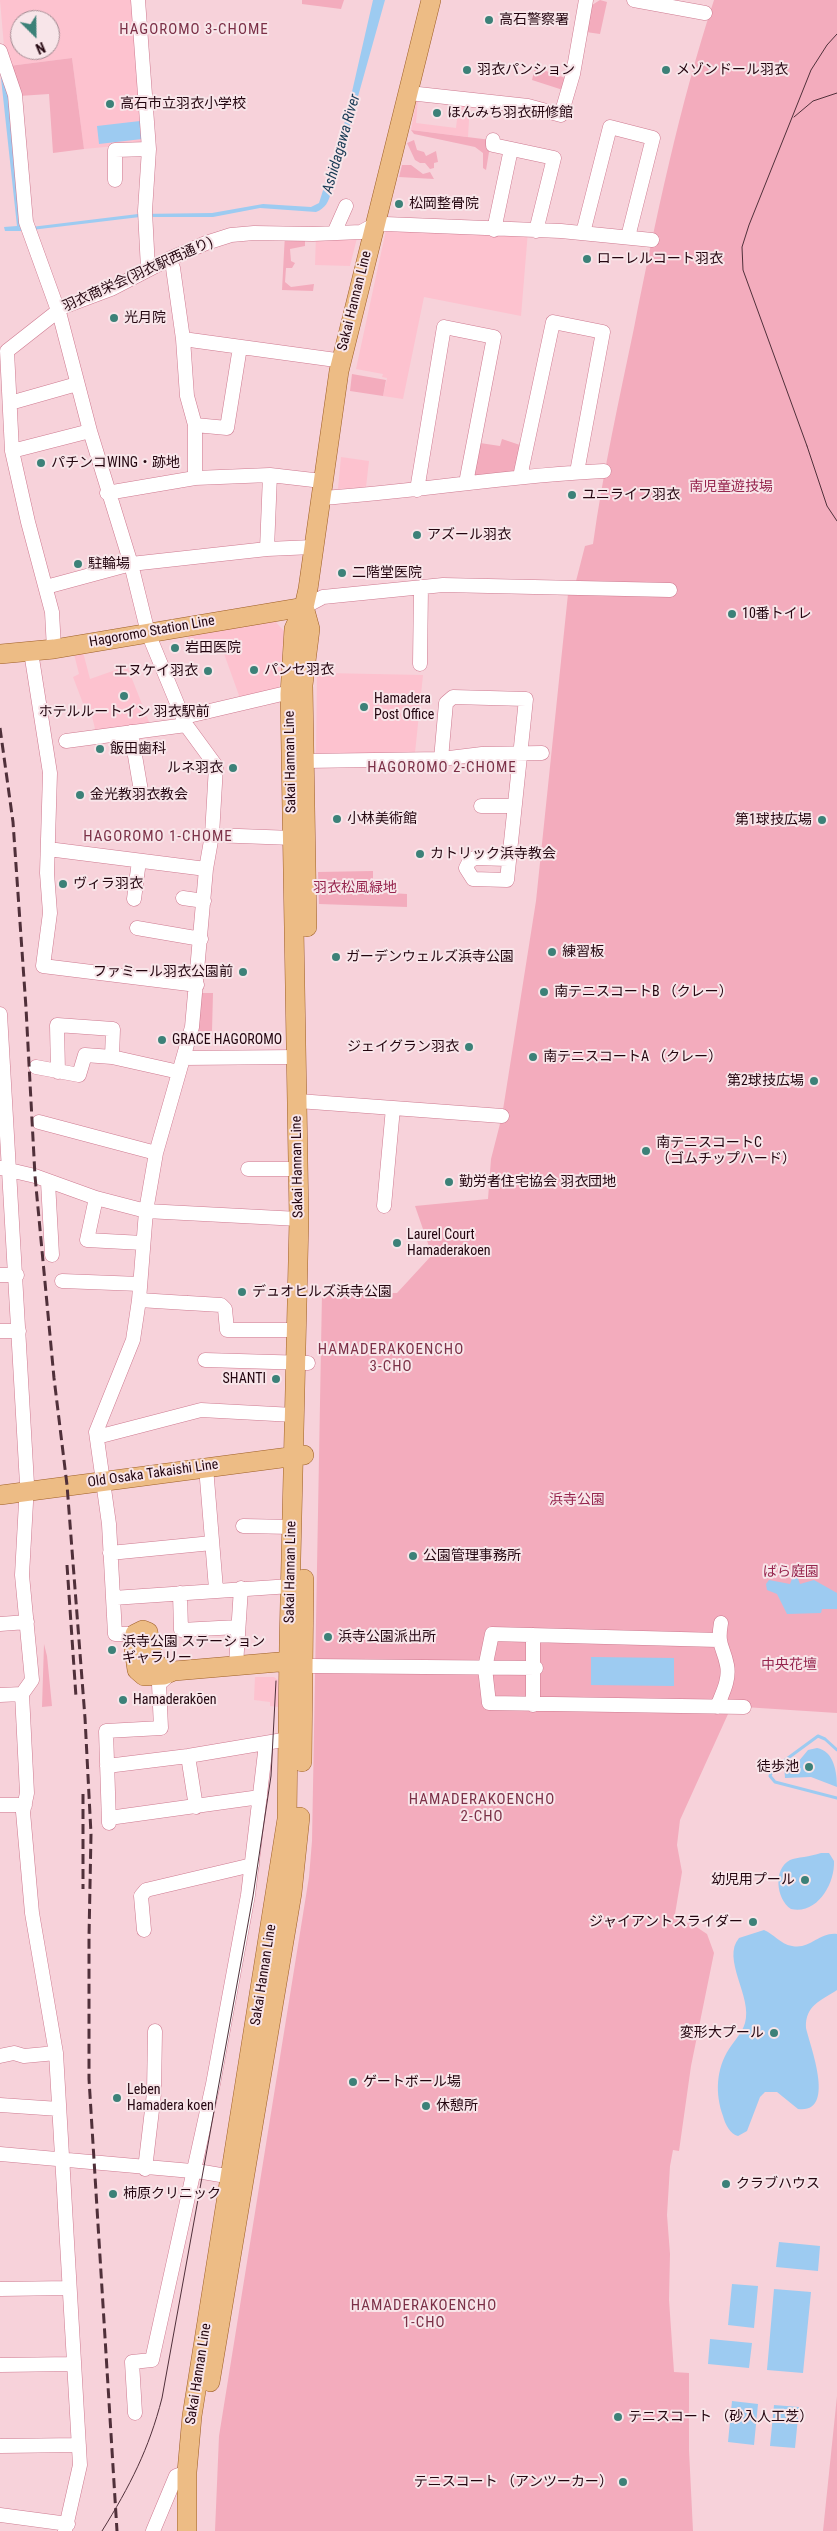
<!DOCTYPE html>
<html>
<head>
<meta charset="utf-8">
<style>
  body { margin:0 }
  #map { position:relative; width:837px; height:2531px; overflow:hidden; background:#f7d2da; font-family:"Roboto Condensed",sans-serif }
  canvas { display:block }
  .north { position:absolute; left:10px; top:10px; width:50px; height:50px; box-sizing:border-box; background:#f8e5e9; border:1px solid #a38b92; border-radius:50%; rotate:157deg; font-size:14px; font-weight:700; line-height:20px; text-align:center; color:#23050f }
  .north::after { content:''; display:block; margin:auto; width:18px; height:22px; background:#3c8178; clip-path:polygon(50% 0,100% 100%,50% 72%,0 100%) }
</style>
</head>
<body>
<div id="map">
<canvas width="837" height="2531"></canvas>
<div class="north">N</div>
</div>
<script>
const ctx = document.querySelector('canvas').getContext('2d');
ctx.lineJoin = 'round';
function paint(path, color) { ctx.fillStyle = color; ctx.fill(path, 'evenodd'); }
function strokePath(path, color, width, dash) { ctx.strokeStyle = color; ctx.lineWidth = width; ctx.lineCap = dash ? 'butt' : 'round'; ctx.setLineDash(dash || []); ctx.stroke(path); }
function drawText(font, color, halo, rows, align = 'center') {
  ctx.font = font + ' "Roboto Condensed","Noto Sans JP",sans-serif'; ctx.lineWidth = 4; ctx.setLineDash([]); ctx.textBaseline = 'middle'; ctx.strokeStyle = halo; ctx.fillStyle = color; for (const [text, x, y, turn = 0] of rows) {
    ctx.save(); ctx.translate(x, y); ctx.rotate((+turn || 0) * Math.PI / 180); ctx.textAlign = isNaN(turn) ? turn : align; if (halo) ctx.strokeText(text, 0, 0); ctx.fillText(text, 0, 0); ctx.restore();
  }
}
paint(new Path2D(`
  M0 0H132L146 143 84 149 72 58 9 66 5 58ZM20 20H50V50H20Z
  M417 96 470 103 468 137 411 130ZM418 98 459 102 456 128 416 123Z
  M386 230 528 231 521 316 424 297 403 399 383 396 387 378 382 377 383 374 356 369Z
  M358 234 350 266 315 265 316 235Z
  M341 457 369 461 366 487 338 489Z
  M273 619 284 631 279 692 241 701 222 648 191 655 188 635Z
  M83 652 90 679 127 666 151 727 96 733 91 712 87 714 73 677 79 674 74 654Z
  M325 673 423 675 415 753 316 755 317 674H325Z
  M255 1677H274L278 1680V1707L270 1706V1702L254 1700Z`), '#fdc2cf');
paint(new Path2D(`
  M302 0H344L341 9 302 4Z
  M600 0 607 2 600 34 586 32 592 5Z
  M714 0H837V1713L744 1707 728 1714 680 1820 677 1845 682 1872 675 1914 681 1922 692 1924 707 1934 714 1953 691 2066 679 2151 673 2150 670 2166 667 2215 670 2254 669 2300 674 2372 689 2373V2450L693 2531H215L219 2436 309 1877 312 1841 322 1293H397L432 1255 415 1206 488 1199 491 1159 502 1116 536 901 568 594 575 585 585 546 593 544C603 472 619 400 634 328 656 218 679 107 714 0Z
  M72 58 84 149 53 153 49 94 19 96 9 66Z
  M535 67 568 79 566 91 532 80Z
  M411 130 491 140 486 170 483 168V153L475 147 414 134Z
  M414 140 417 150 424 152 426 156 436 151 438 162 434 163V168L430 169 425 163H420L415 160 407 143Z
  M402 165H411L423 174 430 172 434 179 399 177Z
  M285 234 305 240V246L290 249 291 261 295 263 292 268H286L285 282 291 287 314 284 313 291 282 290Z
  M352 374 386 380 383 396 350 391Z
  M502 439 523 446 517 471 476 477 473 473 480 443 500 446Z
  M373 871V892L407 894V907L319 904 318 872Z
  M199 993H213L212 1031 192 1032Z
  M44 1644 47 1656 52 1706 42 1707Z
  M837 2396V2531H823Z`), '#f3acbd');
paint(new Path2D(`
  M373 0H385L331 193C328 202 326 208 316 212L260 208 213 217H140L23 231H5L4 227 17 226 0 69 8 96 23 228 138 214 212 213 263 204 311 207 319 203 346 118Z
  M140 121 142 139 99 144 97 126Z
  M795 1571 800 1584 814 1580 837 1593V1609H822L821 1613 787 1614 777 1594 767 1590 766 1584 769 1580 790 1584Z
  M591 1657 674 1658V1686L591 1685Z
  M817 1748C834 1751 837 1772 837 1787L811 1777 785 1778 784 1764 798 1762 808 1750Z
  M821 1853H829L834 1861C835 1884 817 1915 791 1909 776 1899 773 1869 790 1860 797 1857 810 1857 821 1853Z
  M764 1930C774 1934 780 1944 792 1946 810 1950 819 1932 837 1934V1990C821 2001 805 2005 806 2028 810 2046 837 2114 798 2109L777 2092H765L760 2097 747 2131 738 2136C730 2134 725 2124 723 2116 715 2094 716 2069 729 2049 734 2041 742 2033 745 2023 753 1997 721 1959 739 1938Z
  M779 2242 820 2246 818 2271 776 2267Z
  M732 2284 758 2286 754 2328 728 2325Z
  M774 2289 811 2292 803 2373 767 2370Z
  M710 2339 752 2343 749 2368 708 2364Z
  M732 2401 758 2404 754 2445 728 2442Z
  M774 2405 799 2407 795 2448 770 2446Z`), '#9dcbf1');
strokePath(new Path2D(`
  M837 1750 825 1739 818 1736 773 1769 770 1776 775 1782 837 1798`), '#9dcbf1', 3);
const minor = new Path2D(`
  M138 0 149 149 145 211 148 269
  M634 0 705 13
  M0 51 15 95 26 222 60 316 90 431 131 564 148 633 186 725 216 766 212 835 206 869 192 1027 156 1153 146 1211 139 1300 133 1340 96 1432 109 1524 115 1634H135
  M409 93 528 106 561 115 573 74 586 0
  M493 140V145L554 158 536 231
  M115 180V150L149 149
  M494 230 511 149
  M334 233 346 206
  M583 233 610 127 653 138 628 237
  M169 259 173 268 183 339 187 396 195 425V478
  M183 339 336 360
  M10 403 77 384
  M195 425 227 428 240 347
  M12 451 90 431
  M520 477 553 322 603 332 577 472
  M417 490 444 327 494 337 466 483
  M107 493 195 478 270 475 322 481
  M321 498C416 492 509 475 604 471
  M267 549 270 475
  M46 587 131 564 267 549 313 547
  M304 607 323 597 443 585 670 590
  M54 649 52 612 28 522 12 451 7 351 63 307 111 289 169 259 206 243 231 235 254 233 313 234 361 232 374 225 385 224 561 231 652 240
  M31 652 50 773 47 873 50 913 43 966 197 985
  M420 664 421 587
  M184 717 282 694H294
  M131 732 141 791
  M66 741 186 725
  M441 759 446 703 453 697 526 699 507 880 473 879 466 868 469 862 474 858 508 859
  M305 761 441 759 482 754 542 753
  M481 806H514
  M212 835 293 838
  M48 849 206 869
  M183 898 204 901
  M134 899 139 861
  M137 928 201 939
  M0 1014 27 1484 22 1575 32 1680 22 1694 27 1793 23 1812 32 1913 56 2053 80 2465 65 2531
  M183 1058 297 1057
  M36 1067 79 1075 85 1055 112 1057 179 1072
  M58 1072 57 1025 113 1029 112 1057
  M298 1101 502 1116
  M39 1122 156 1153
  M1 1168 35 1176 96 1198 146 1211 299 1219
  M248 1169H299
  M48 1182 52 1255
  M96 1198 87 1240 143 1243
  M384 1206 393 1108
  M0 1275H17
  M62 1281 140 1284
  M139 1300 187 1303
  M188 1303 221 1305 225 1309 227 1330H296
  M0 1331H19
  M205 1360 308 1363
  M97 1437 201 1410 294 1415
  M206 1467 216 1589
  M243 1526 292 1527
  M110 1553 212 1543
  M180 1593 181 1630 238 1627
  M113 1598 291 1586
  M0 1624 27 1622
  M718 1640 492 1634 485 1668 489 1703 744 1707
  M236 1665 241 1588
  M312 1666 536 1668
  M0 1695 22 1694
  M533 1705V1635
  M717 1707C722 1694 730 1680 727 1665 723 1645 717 1646 721 1623
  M188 1756 196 1807
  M107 1766 188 1756 289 1739
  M0 1805H25
  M109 1818 260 1797
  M109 1823 106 1731 161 1728 159 1684 171 1673
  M144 1930 141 1896 146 1890 252 1865
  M0 2056 14 2053 24 2056 56 2053
  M0 2105 59 2109
  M0 2154 203 2172 238 2178
  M145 2169 154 2093 155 2031
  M0 2289 69 2288
  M0 2365 73 2364
  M135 2413 132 2362 152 2360 213 2084 248 1895 266 1744
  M0 2446 79 2445
  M0 2515 68 2524
  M153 2531 176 2476 187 2472`);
const major = new Path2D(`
  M304 607 310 629 303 685 307 927
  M0 654 54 649 304 607
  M0 1495 304 1455
  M174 1671 161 1668 154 1661 148 1632 143 1630 135 1634 133 1642 137 1670 144 1676 164 1675 174 1671 302 1660
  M302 1762 304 1579
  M210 2382 292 1893 300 1817
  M187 2531V2472L192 2416 287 1819 289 1644 299 1219 290 694 294 629 304 607 308 589 339 371 431 0`);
strokePath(minor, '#ce7a90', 15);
strokePath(major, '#9e5f27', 20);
strokePath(minor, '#fff', 14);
strokePath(major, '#edbc85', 19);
strokePath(new Path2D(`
  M794 117 813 101 837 93
  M807 446 743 270 742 247 749 225 811 70 827 45 837 34
  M807 446 827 506 837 521
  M102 2531C130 2486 149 2449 162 2398L253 1896 271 1776 276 1681`), '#50303a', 1);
strokePath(new Path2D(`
  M0 728 13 822 26 1008 35 1176 54 1378 67 1485 85 1718 91 1834 89 1937V2079L117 2531
  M67 1565 76 1697
  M83 1794V1889`), '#50303a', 3, [10, 5]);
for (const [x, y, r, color] of [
  [489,20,5,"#3c8178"],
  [467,70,5,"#3c8178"],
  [666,70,5,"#3c8178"],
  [110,104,5,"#3c8178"],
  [437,113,5,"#3c8178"],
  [399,204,5,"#3c8178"],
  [587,259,5,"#3c8178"],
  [114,318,5,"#3c8178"],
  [41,463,5,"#3c8178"],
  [572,495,5,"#3c8178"],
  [417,535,5,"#3c8178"],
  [78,564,5,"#3c8178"],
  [342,573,5,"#3c8178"],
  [732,614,5,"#3c8178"],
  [175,648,5,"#3c8178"],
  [254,670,5,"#3c8178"],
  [208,671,5,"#3c8178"],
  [124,696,5,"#3c8178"],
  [364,707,5,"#3c8178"],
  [100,749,5,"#3c8178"],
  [233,768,5,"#3c8178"],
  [80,795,5,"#3c8178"],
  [337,819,5,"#3c8178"],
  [822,820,5,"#3c8178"],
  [420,854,5,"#3c8178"],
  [63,884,5,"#3c8178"],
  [552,952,5,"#3c8178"],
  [336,957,5,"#3c8178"],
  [243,972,5,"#3c8178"],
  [544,992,5,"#3c8178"],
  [162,1040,5,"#3c8178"],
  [469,1047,5,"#3c8178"],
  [533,1057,5,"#3c8178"],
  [814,1081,5,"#3c8178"],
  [646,1151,5,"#3c8178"],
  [449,1182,5,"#3c8178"],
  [397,1243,5,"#3c8178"],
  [242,1292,5,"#3c8178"],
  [276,1379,5,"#3c8178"],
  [413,1556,5,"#3c8178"],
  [328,1637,5,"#3c8178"],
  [112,1650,5,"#3c8178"],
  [123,1700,5,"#3c8178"],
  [809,1767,5,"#3c8178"],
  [805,1880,5,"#3c8178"],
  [753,1922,5,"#3c8178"],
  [774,2033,5,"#3c8178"],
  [353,2082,5,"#3c8178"],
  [117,2098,5,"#3c8178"],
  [426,2106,5,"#3c8178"],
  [726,2184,5,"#3c8178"],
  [113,2194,5,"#3c8178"],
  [618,2417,5,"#3c8178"],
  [623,2482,5,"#3c8178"]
]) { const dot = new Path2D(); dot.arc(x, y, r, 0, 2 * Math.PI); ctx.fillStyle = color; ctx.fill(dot); strokePath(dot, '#f8e5e9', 2); }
drawText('14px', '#23050f', '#f8e5e9', [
  ["高石警察署",499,20],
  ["羽衣パンション",477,70],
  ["メゾンドール羽衣",676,70],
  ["高石市立羽衣小学校",120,104],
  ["ほんみち羽衣研修館",447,113],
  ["松岡整骨院",409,204],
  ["ローレルコート羽衣",597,259],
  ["光月院",124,318],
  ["パチンコWING・跡地",51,463],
  ["ユニライフ羽衣",582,495],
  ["アズール羽衣",427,535],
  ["駐輪場",88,564],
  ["二階堂医院",352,573],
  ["10番トイレ",742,614],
  ["岩田医院",185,648],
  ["パンセ羽衣",264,670],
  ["エヌケイ羽衣",198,671,"right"],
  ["Hamadera",374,699],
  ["Post Office",374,715],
  ["ホテルルートイン 羽衣駅前",124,712,"center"],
  ["飯田歯科",110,749],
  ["ルネ羽衣",223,768,"right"],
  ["金光教羽衣教会",90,795],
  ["小林美術館",347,819],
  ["第1球技広場",812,820,"right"],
  ["カトリック浜寺教会",430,854],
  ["ヴィラ羽衣",73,884],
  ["練習板",562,952],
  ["ガーデンウェルズ浜寺公園",346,957],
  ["ファミール羽衣公園前",233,972,"right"],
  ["南テニスコートB （クレー）",554,992],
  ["GRACE HAGOROMO",172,1040],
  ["ジェイグラン羽衣",459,1047,"right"],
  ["南テニスコートA （クレー）",543,1057],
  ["第2球技広場",804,1081,"right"],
  ["南テニスコートC",656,1143],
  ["（ゴムチップハード）",656,1159],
  ["勤労者住宅協会 羽衣団地",459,1182],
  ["Laurel Court",407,1235],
  ["Hamaderakoen",407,1251],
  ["デュオヒルズ浜寺公園",252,1292],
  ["SHANTI",266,1379,"right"],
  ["公園管理事務所",423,1556],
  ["浜寺公園派出所",338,1637],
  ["浜寺公園 ステーション",122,1642],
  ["ギャラリー",122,1658],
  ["Hamaderakōen",133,1700],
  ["徒歩池",799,1767,"right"],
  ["幼児用プール",795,1880,"right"],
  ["ジャイアントスライダー",743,1922,"right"],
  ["変形大プール",764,2033,"right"],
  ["ゲートボール場",363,2082],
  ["Leben",127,2090],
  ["Hamadera koen",127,2106],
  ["休憩所",436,2106],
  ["クラブハウス",736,2184],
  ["柿原クリニック",123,2194],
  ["テニスコート （砂入人工芝）",628,2417],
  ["テニスコート （アンツーカー）",613,2482,"right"]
], 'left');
drawText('14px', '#23050f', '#f8e5e9', [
  ["羽衣商栄会(羽衣駅西通り)",138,275,-24],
  ["Sakai Hannan Line",355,301,-76],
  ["Hagoromo Station Line",152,632,-10],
  ["Sakai Hannan Line",291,762,-91],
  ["Sakai Hannan Line",298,1167,-91],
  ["Old Osaka Takaishi Line",153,1474,-8],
  ["Sakai Hannan Line",291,1572,-89],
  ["Sakai Hannan Line",264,1975,-81],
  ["Sakai Hannan Line",199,2374,-81]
]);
drawText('14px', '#96254e', '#f8e5e9', [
  ["南児童遊技場",731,487],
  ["羽衣松風緑地",355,888],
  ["浜寺公園",577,1500],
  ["ばら庭園",791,1572],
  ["中央花壇",789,1665]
]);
ctx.letterSpacing = '1px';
drawText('15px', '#7b3047', '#f8e5e9', [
  ["HAGOROMO 3-CHOME",194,30],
  ["HAGOROMO 2-CHOME",442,768],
  ["HAGOROMO 1-CHOME",158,837],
  ["HAMADERAKOENCHO",391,1350],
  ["3-CHO",391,1367],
  ["HAMADERAKOENCHO",482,1800],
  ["2-CHO",482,1817],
  ["HAMADERAKOENCHO",424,2306],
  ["1-CHO",424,2323]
]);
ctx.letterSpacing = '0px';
drawText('italic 15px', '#193b55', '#f8e5e9', [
  ["Ashidagawa River",342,144,-74]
]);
</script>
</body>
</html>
